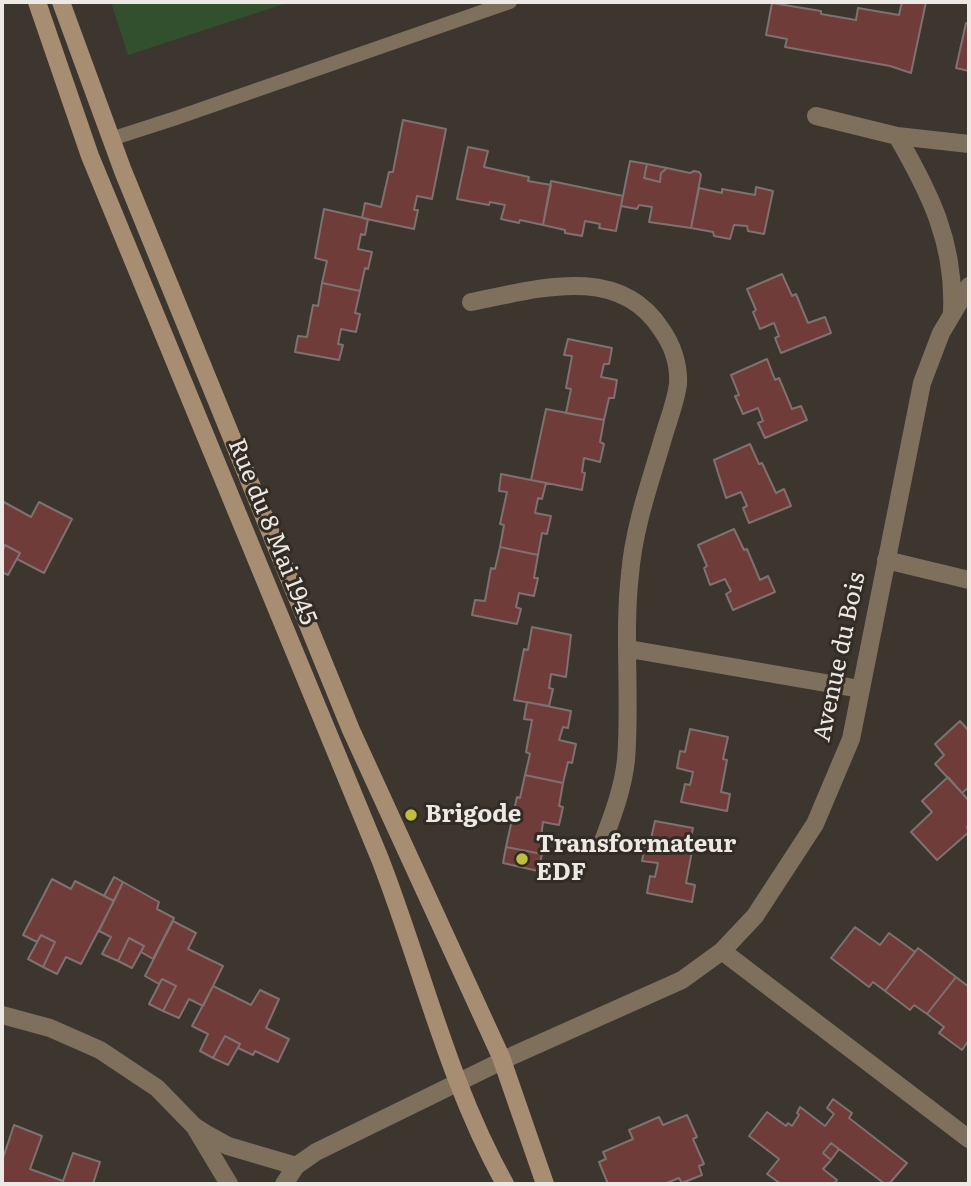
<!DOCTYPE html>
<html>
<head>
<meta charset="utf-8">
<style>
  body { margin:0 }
  #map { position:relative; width:971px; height:1186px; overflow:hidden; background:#3c362e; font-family:Literata,serif }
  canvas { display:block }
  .frame { position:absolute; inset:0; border:4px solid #ece8e3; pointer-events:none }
</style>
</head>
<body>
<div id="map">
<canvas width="971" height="1186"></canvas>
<div class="frame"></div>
</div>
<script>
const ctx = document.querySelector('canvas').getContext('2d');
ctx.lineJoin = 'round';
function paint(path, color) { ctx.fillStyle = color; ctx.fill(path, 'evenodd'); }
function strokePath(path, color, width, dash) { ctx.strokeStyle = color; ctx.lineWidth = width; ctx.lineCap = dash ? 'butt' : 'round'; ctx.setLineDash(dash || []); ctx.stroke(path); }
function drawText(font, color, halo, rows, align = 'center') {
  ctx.font = font + ' Literata,serif'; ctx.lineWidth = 6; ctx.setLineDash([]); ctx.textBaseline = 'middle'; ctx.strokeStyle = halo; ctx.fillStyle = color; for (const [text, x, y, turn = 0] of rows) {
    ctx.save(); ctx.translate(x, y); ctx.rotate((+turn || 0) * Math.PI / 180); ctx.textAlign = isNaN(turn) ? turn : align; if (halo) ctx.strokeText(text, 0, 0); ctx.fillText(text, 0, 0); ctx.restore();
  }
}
paint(new Path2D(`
  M111 2H290L128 55Z`), '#32502e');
const building = new Path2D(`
  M902 2H926L911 73 890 66 785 47 787 39 766 35 772 3 821 11V14L856 20 858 8 899 15Z
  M966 23 969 24V71L956 68Z
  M403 120 446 129 432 199 417 196 414 210H418L414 229 362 218 365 203 381 207 389 172H393Z
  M468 147 488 151 484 167 529 177 528 181 551 185 543 225 520 220 519 223 501 219 505 205 490 202 489 205 457 199Z
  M630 161 647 164 644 178 660 182 661 173 667 168 690 173 694 171 699 172 701 175 691 228 649 222 652 207 639 205 637 209 621 206Z
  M647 164 667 168 661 173 660 182 644 178Z
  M551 181 623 196 616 231 599 228 600 224 585 221 582 236 565 233V230L543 225Z
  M756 187 773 191 764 234 748 231 747 226 734 225 730 239 714 236 713 232 691 228 699 188 722 193V189L755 195Z
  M324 209 368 219 365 235 361 234 358 249 372 252 368 269 365 268 360 291 322 283 327 261 315 258Z
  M782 274 792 296 796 294 808 323 825 317 831 333 781 353 775 338 779 336 774 323 760 329 753 312 756 310 747 289Z
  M322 283 360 291 355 313 360 314 356 332 341 329 338 344 343 345 339 360 295 352 298 336 307 337 313 305 318 306Z
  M568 339 612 348 609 364H604L601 377 617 380 614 398H609L604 420 566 413 571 389 566 388 572 356 564 355Z
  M767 359 775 380 779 378 792 409 801 406 807 420 765 438 758 423 763 421 758 408 743 414 735 396 739 395 731 375Z
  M546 409 604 420 600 442 604 444 600 462 584 458 582 472 585 473 582 490 531 480Z
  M750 444 759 464 762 463 776 493 784 489 791 506 749 523 743 508 747 506 741 492 726 498 714 460Z
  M501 474 546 483 542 499 538 498 535 513 551 516 547 534 542 533 538 555 500 547 504 525 500 524 507 492 499 491Z
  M2 501 31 517 39 502 72 519 44 573 17 559 20 553 5 545 2 552Z
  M734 529 744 550 747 549 760 580 768 576 775 592 733 610 726 594 731 591 725 579 710 585 704 568 707 566 698 545Z
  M5 545 20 553 8 575 2 572V552Z
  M500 547 538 555 534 578H538L534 596 519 593 516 607 521 609 517 624 472 615 475 600 485 601 491 568 495 569Z
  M532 627 571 635 566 677 551 674 549 688 553 689 549 706 514 700 524 649 528 650Z
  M527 702 571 711 568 728 563 727 559 740 576 744 572 763 568 762 563 783 525 775 530 754 526 752 532 720 524 719Z
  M960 721 969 731V787L962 793 935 764 944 755 935 744Z
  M690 729 728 737 723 759 727 760 721 792 730 794 727 811 681 802 685 784 690 785 693 772 677 768 680 751 685 752Z
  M525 775 563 783 559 806 563 807 559 825 543 822 541 837H545L542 854 506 847 517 797 520 798Z
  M948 777 969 801V824L967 827 969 832 937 860 911 832 932 812 922 801Z
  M655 821 693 828 688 850 692 851 686 883 695 885 692 902 647 893 650 876 655 877 658 863 642 861 646 842 650 843Z
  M506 847 542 854 538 871 503 863Z
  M114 877 123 882 114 901 104 896Z
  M52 879 71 889 75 881 114 901 81 964 66 957 57 974 43 967 55 942 41 935 37 942 23 935Z
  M123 882 159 902 157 909 174 918 153 959 141 952 144 946 129 938 118 961 102 954 111 937 99 931Z
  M173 921 196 933 188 949 223 966 203 1006 189 999 179 1018 163 1011 176 986 162 979 159 984 145 976Z
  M855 927 880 945 889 933 915 952 885 991 873 982 869 987 831 958Z
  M41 935 55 942 43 967 28 959Z
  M129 938 144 946 132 968 118 961Z
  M918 948 956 977 927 1014 914 1005 910 1010 885 991Z
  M956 977 969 987V1040L962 1050 939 1033 944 1027 927 1014Z
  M162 979 176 986 163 1011 149 1004Z
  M213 986 251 1005 260 990 279 999 266 1028 289 1039 278 1062 255 1051 253 1055 238 1048 240 1044 225 1036 213 1058 200 1051 208 1034 192 1026Z
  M225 1036 240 1044 228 1065 213 1058Z
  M833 1099 852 1113 849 1118 907 1163 889 1184H885L831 1143 823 1153 831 1160 823 1169 837 1180 834 1184H781L767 1174 779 1159 749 1136 767 1112 786 1126 788 1123 792 1126 799 1115 797 1113 800 1107 825 1126 834 1114 827 1108Z
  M687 1115 697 1137 693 1139 704 1164 699 1166 702 1175 682 1183 679 1178 664 1184H608L599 1162 606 1159 603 1152 633 1139 629 1130 659 1117 663 1125Z
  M14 1125 42 1136 30 1169 63 1181 62 1184H2V1161Z
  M831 1143 839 1149 831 1160 823 1153Z
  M73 1153 100 1162 93 1184H62Z`);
paint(building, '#703c3a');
strokePath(building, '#7e7170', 2);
strokePath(new Path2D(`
  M111 139 176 118 510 2`), '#7f6f5d', 14);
strokePath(new Path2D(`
  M816 116 897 136C930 193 955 243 952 311
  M897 136 969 144
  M471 302C534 290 618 262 661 329 672 344 679 364 678 384 676 401 669 418 664 435 651 480 634 526 630 574 623 635 631 698 626 760 623 788 613 815 603 841
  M886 560 969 580
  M629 649 860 689
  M722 951 969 1139
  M2 1015 50 1028 100 1050 157 1088 194 1126 208 1135 228 1146 296 1166
  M196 1129 229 1184
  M284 1184 296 1166 316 1152 514 1055 682 980 722 951 755 916 815 824 851 739 922 383 941 333 969 286`), '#7f6f5d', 18);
strokePath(new Path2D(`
  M37 2 90 156 380 859C422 967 448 1082 505 1184
  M61 2 123 171 351 730 501 1057 545 1184`), '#a78d71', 18);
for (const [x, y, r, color] of [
  [411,815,7,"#bfbe41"],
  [522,859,7,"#bfbe41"]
]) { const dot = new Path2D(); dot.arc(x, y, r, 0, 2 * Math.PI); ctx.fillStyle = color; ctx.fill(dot); strokePath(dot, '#322c25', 2.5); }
drawText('24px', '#ece8e3', '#322c25', [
  ["Rue du 8 Mai 1945",272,532,68],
  ["Avenue du Bois",840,657,-78]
]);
drawText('bold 24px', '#ece8e3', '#322c25', [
  ["Brigode",425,815],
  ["Transformateur",536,845],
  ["EDF",536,873]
], 'left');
</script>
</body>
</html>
